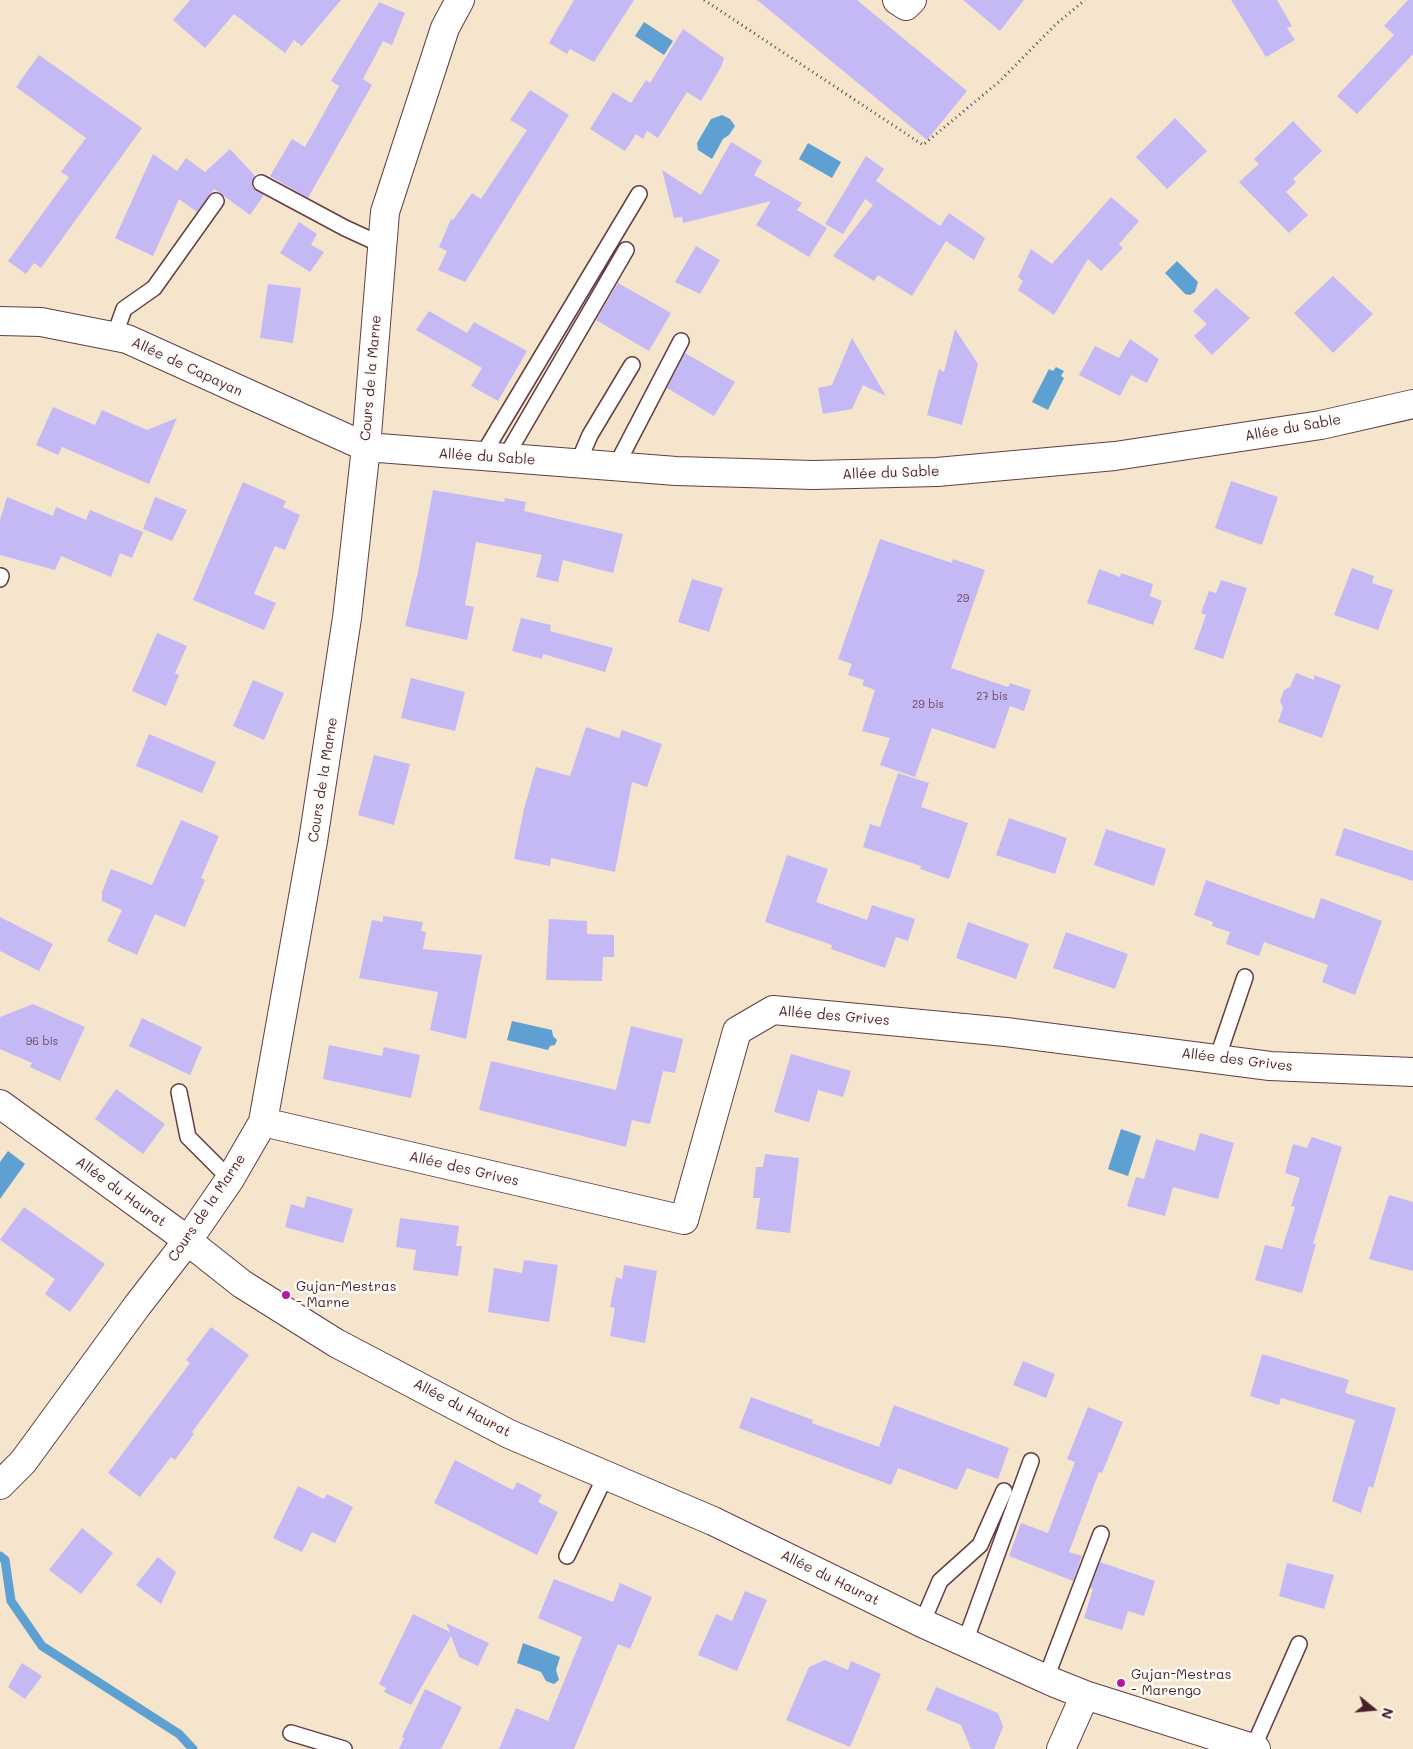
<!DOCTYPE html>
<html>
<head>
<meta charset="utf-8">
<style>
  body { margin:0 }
  #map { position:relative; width:1413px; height:1749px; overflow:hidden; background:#f4e5cc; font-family:Mali,sans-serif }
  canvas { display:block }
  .north { position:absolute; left:1348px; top:1684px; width:50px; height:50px; -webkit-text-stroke:4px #fdfcf7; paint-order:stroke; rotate:107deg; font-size:14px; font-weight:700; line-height:20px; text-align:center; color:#4a1f2b }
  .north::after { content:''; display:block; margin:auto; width:18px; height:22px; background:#4a1f2b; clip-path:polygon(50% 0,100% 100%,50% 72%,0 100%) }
</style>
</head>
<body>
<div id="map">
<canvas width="1413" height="1749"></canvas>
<div class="north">N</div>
</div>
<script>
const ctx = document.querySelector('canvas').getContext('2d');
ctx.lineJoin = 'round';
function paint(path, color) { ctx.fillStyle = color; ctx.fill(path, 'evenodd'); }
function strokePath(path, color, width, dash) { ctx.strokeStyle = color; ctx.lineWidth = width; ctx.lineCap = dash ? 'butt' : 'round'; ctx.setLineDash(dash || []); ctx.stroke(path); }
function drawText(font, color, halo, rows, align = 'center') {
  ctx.font = font + ' Mali,sans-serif'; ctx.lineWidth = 5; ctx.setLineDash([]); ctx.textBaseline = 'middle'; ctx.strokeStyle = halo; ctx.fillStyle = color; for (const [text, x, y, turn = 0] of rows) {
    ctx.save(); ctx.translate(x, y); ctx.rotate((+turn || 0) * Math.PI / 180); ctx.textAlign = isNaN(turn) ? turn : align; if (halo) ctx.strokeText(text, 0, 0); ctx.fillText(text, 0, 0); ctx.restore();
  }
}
paint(new Path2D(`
  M644 22 673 41 664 55 635 36Z
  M722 115 730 119 735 126 729 135 723 139 712 159 698 150 697 143 711 119Z
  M808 143 841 162 832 178 799 159Z
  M1177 261 1198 282 1195 292 1190 295 1185 294 1165 273Z
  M1056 367 1064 371 1061 376 1064 378 1048 410 1032 402 1049 369 1053 371Z
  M512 1021 552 1030 553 1036 557 1040 555 1045 550 1046 548 1050 507 1040Z
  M1121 1129 1141 1136 1128 1176 1108 1169Z
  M8 1151 25 1164 0 1199V1162Z
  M523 1643 560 1657 556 1670 559 1680 554 1684 546 1681 541 1672 517 1663Z`), '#5fa0d3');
strokePath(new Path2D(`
  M0 1556 5 1560 11 1601 42 1646 179 1734 193 1749`), '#5fa0d3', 9);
paint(new Path2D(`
  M190 0H341L302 46 294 40 285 53 234 14 205 48 173 20Z
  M574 0H634L594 62 570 49 567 54 549 43Z
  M757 0H857L967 91 927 140Z
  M963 0H1024L1000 31Z
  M1231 0H1277L1292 26 1287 28 1295 40 1266 57Z
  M1408 0H1413V54L1357 114 1337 96 1394 35 1384 26Z
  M379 2 405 13 392 45 383 41 363 79 372 85 308 198 270 176 292 139 305 147 339 86 331 81Z
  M683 29 724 58 721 67 701 101 687 92 658 138 647 131 643 139 636 134 625 151 590 129 613 92 631 103 646 80 650 83Z
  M39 55 142 128 41 268 34 263 26 274 8 261 69 177 61 172 86 138 16 87Z
  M530 90 569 115 465 282 438 270 447 251 439 247 451 219 453 220 472 193 481 199 527 130 510 120Z
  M1175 118 1207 151 1167 189 1136 157Z
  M1293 121 1322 151 1293 179 1296 182 1286 192 1308 215 1289 233 1239 182 1259 164 1254 159Z
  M731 142 762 161 754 175 802 203 797 210 827 228 809 257 756 225 771 201 683 223 682 217 674 218 662 170 701 195Z
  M230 149 255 176 252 183 253 188 264 195 250 215 214 189 197 212 179 199 153 256 115 238 153 154 177 171 186 158 205 172Z
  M866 156 884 169 876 181 940 226 949 213 985 238 974 260 946 241 912 296 878 275 874 281 833 256 873 205 865 199 843 234 825 224Z
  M1111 197 1139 221 1119 244 1123 248 1101 271 1088 259 1054 315 1018 290 1023 281 1018 277 1031 249 1052 264Z
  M299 222 317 234 311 245 324 252 310 272 280 253Z
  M696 246 720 260 700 294 675 282Z
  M1333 276 1373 314 1333 353 1294 313Z
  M618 283 671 313 649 351 596 320Z
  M268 284 301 288 293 343 260 338Z
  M1216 288 1250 318 1212 355 1194 336 1207 324 1193 311Z
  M429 311 467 333 474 322 527 351 498 401 471 386 482 368 416 330Z
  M955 329 978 364 962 425 927 415 939 369 944 372Z
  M852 338 886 396 863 385 852 409 823 414 818 388 832 385Z
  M1130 339 1159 359 1147 383 1131 375 1120 396 1079 375 1095 346 1119 358Z
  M685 353 735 382 714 416 667 388Z
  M53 407 95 425 102 410 147 430 177 418 149 484 62 447 58 455 36 445Z
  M1231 481 1278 497 1262 545 1215 528Z
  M243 482 286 501 283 507 300 515 285 550 275 546 254 594 276 603 264 630 193 600Z
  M433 490 504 502 505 498 526 502 524 511 623 534 613 573 563 560 558 582 536 577 542 555 476 542 465 605 474 607 467 640 405 626 418 572Z
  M7 497 53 516 56 507 86 520 90 510 143 532 132 558 120 553 111 577 61 556 55 570 0 555V520Z
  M155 497 187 510 172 541 143 529Z
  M880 539 952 563 953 559 985 570 951 668 1008 687 1010 683 1031 690 1024 711 1010 706 995 749 932 728 915 777 880 765 890 738 862 731 875 690 862 685 864 680 848 675 852 664 838 659Z
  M1352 568 1374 576 1372 583 1393 590 1378 630 1334 615Z
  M1099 569 1120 577 1121 573 1153 584 1150 596 1162 601 1153 625 1087 603Z
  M692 579 723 588 709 632 678 622Z
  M1221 580 1247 588 1223 659 1194 649 1206 615 1201 613 1209 591 1216 593Z
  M521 618 551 625 550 631 613 648 605 672 543 654 542 659 512 651Z
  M157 633 187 646 175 673 179 675 166 706 132 691Z
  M1296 673 1314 680V675L1341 685 1322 738 1278 722 1283 708 1280 701 1284 690 1290 687Z
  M411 678 465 692 455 731 401 718Z
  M253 680 284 693 264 740 233 726Z
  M586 727 619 738 622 730 662 744 647 787 632 782 615 872 551 858 550 866 514 859 524 809 536 767 570 776Z
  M149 734 216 762 202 793 136 766Z
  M374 755 410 764 394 825 358 815Z
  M898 773 929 783 921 807 968 823 949 879 920 869 921 866 863 847 870 824 880 827Z
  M1009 818 1067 838 1055 874 996 855Z
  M181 820 219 836 201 878 205 880 185 927 155 914 137 955 107 941 122 910 102 901V892L111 869 152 885Z
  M1344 828 1413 851V881L1335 855Z
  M1106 829 1166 849 1154 886 1094 865Z
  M787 855 828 869 816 902 867 920 872 905 915 919 908 941 896 937 885 968 831 949 832 945 765 922Z
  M1206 880 1314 919 1321 898 1382 921 1355 995 1322 982 1328 965 1264 942 1259 956 1226 944 1230 932 1212 926 1213 922 1194 915Z
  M383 916 423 922 421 931 426 932 423 949 482 955 466 1039 430 1030 438 992 359 978 372 920 383 922Z
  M0 917 53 944 39 971 0 951Z
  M549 919 587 921V934L614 935V957H603L602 981 546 980Z
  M968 922 1029 944 1016 979 956 958Z
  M1066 932 1128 954 1115 989 1053 968Z
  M33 1004 85 1027 60 1081 30 1067 32 1063 0 1049V1017Z
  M142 1018 202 1047 190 1075 129 1046Z
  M631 1026 683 1039 675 1073 663 1071 650 1124 632 1120 626 1147 479 1110 491 1061 616 1090Z
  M329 1045 382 1056 384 1047 420 1055 411 1098 323 1079Z
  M791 1054 851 1071 843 1097 818 1090 809 1122 774 1112Z
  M116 1089 165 1124 143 1154 95 1119Z
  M1200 1133 1234 1143 1218 1199 1173 1187 1165 1216 1127 1206 1136 1177 1144 1179 1156 1139 1195 1151Z
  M1312 1137 1342 1147 1313 1244H1316L1302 1293 1255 1280 1265 1245 1282 1249 1295 1207 1291 1206 1300 1178 1285 1173 1293 1144 1307 1148Z
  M765 1154 799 1158 790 1233 756 1229 760 1198H753L756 1167H763Z
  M1389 1195 1413 1202V1271L1369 1259Z
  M307 1196 353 1209 343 1243 285 1227 291 1204 304 1208Z
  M24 1207 105 1264 70 1312 45 1294 55 1279 0 1240Z
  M400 1218 459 1226 456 1246H462L458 1276 413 1270 416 1250 396 1247Z
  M524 1260 558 1265 549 1322 488 1312 494 1268 522 1273Z
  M624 1265 657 1271 645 1343 610 1336 615 1308 610 1307 616 1277 622 1279Z
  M211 1327 249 1355 192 1432 194 1434 175 1460 171 1457 140 1497 108 1473 190 1363 186 1360Z
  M1262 1354 1349 1380 1345 1393 1396 1408 1373 1488 1369 1486 1361 1513 1332 1501 1355 1420 1281 1398 1279 1405 1250 1396Z
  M1023 1361 1055 1374 1046 1398 1013 1385Z
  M751 1397 813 1420 812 1423 879 1447 894 1405 1009 1448 998 1479 967 1468 957 1490 898 1468 891 1485 739 1428Z
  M1088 1407 1123 1422 1102 1473 1099 1472 1069 1552 1082 1556 1073 1581 1009 1556 1021 1523 1048 1533 1075 1462 1067 1459Z
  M455 1460 513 1490 517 1482 542 1495 538 1502 558 1512 537 1555 434 1503Z
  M298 1486 324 1499 327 1494 353 1507 335 1543 312 1532 302 1552 273 1538Z
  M82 1528 113 1553 81 1594 49 1570Z
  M158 1557 176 1572 161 1604 136 1585Z
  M1100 1562 1155 1581 1144 1616 1128 1611 1122 1630 1084 1618 1093 1589 1090 1588Z
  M1287 1563 1334 1575 1324 1609 1279 1596Z
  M554 1579 613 1602 620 1583 652 1597 630 1649 618 1644 574 1749H499L516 1708 548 1721 582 1637 538 1618Z
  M745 1591 767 1600 737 1671 698 1655 716 1614 732 1621Z
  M413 1614 450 1632 446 1623 489 1643 478 1666 459 1657 451 1636 411 1705 384 1692 386 1688 379 1684Z
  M825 1660 848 1670 851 1661 881 1674 850 1747 786 1720 809 1667Z
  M22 1663 42 1676 25 1699 8 1687Z
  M936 1687 998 1713 1003 1727 994 1749H971L961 1725 926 1710Z
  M425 1689 462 1707 441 1749H399L404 1738 402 1737Z`), '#c5b9f5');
const service = new Path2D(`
  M261 183 345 228 382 245
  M114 337 124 309 154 288 216 201
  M482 456 639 194
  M505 458 626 250
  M578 463 590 435 632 365
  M616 466 681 341
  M0 579 1 576
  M1217 1059 1245 977
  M179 1092 188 1137 230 1179
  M567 1556 606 1475
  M922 1623 940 1581 980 1545 1004 1491
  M965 1642 1031 1461
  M1046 1678 1101 1534
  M291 1733 344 1749
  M1253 1748 1299 1644`);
const minor = new Path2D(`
  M897 0 906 6 912 0
  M0 321 41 322 127 339 366 447 676 471 813 475 937 472 1115 456 1321 425 1413 404
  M0 1104 175 1231 242 1284 336 1343 509 1434 713 1521 922 1623 1055 1683 1085 1695 1256 1749
  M263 1122 684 1220 737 1031 773 1010 1006 1032 1270 1066 1413 1072
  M0 1485 23 1462 137 1306 188 1240 230 1179 263 1122 313 841 347 618 366 447 385 212 445 28 460 0
  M1061 1749 1085 1695`);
strokePath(service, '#643d43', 18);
strokePath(minor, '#643d43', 30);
strokePath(new Path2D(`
  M704 0 923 145 1000 81 1055 25 1085 0`), '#643d43', 3, [1, 4]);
strokePath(service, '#fff', 15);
strokePath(minor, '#fff', 28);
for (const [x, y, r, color] of [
  [286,1295,5,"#b5179e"],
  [1121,1683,5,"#b5179e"]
]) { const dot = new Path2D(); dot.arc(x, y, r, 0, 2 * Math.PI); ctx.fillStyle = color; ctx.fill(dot); strokePath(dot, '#fdfcf7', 2); }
drawText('11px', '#69465e', null, [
  ["29",963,599],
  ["27 bis",992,697],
  ["29 bis",928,705],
  ["96 bis",42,1042]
]);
drawText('14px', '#4a1f2b', '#fdfcf7', [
  ["Allée de Capayan",187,367,25],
  ["Cours de la Marne",371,378,-85],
  ["Allée du Sable",1293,428,-10],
  ["Allée du Sable",487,457,4],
  ["Allée du Sable",891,473,-2],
  ["Cours de la Marne",323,780,-81],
  ["Allée des Grives",834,1016,5],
  ["Allée des Grives",1237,1060,7],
  ["Allée des Grives",464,1169,13],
  ["Allée du Haurat",121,1192,36],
  ["Cours de la Marne",207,1208,-56],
  ["Allée du Haurat",462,1408,28],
  ["Allée du Haurat",830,1578,26]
]);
drawText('14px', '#4a1f2b', '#fdfcf7', [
  ["Gujan-Mestras",296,1287],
  ["- Marne",296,1303],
  ["Gujan-Mestras",1131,1675],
  ["- Marengo",1131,1691]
], 'left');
</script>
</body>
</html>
